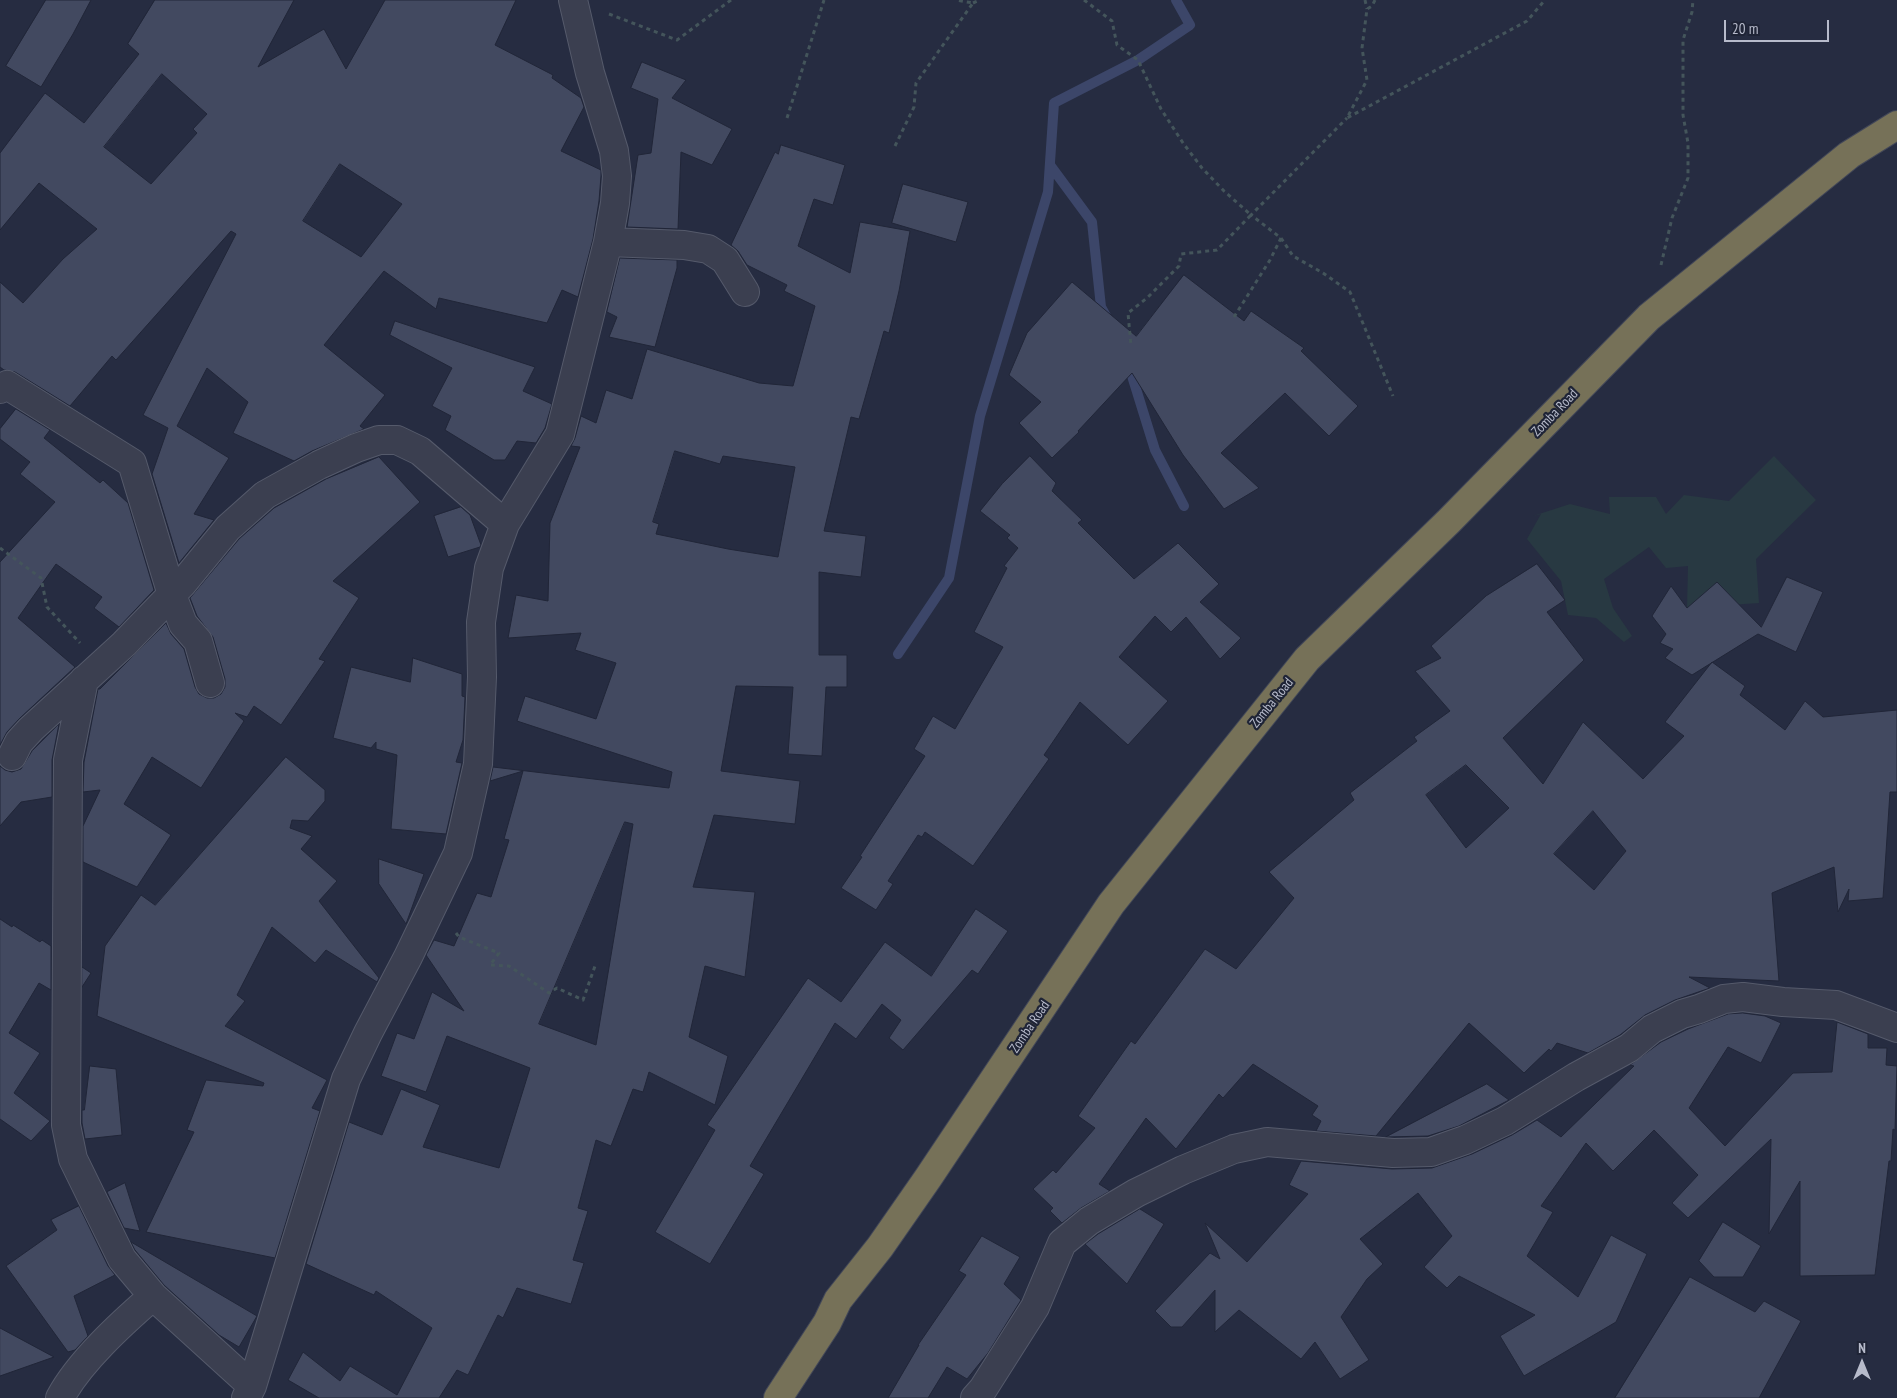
<!DOCTYPE html>
<html>
<head>
<meta charset="utf-8">
<style>
  body { margin:0 }
  #map { position:relative; width:1897px; height:1398px; overflow:hidden; background:#262c41; font-family:"PT Sans Narrow",sans-serif }
  canvas { display:block }
  .north { position:absolute; left:1837px; top:1338px; width:50px; height:50px; -webkit-text-stroke:4px #1f2436; paint-order:stroke; rotate:0deg; font-size:14px; font-weight:700; line-height:20px; text-align:center; color:#b7bbcb }
  .north::after { content:''; display:block; margin:auto; width:18px; height:22px; background:#b7bbcb; clip-path:polygon(50% 0,100% 100%,50% 72%,0 100%) }
  .scale { position:absolute; left:1724px; top:20px; width:105px; height:22px; box-sizing:border-box; border:2px solid #b7bbcb; border-top:0; padding-left:6px; font-size:15px; line-height:18px; white-space:nowrap; color:#b7bbcb; -webkit-text-stroke:4px #1f2436; paint-order:stroke }
</style>
</head>
<body>
<div id="map">
<canvas width="1897" height="1398"></canvas>
<div class="north">N</div>
<div class="scale">20 m</div>
</div>
<script>
const ctx = document.querySelector('canvas').getContext('2d');
ctx.lineJoin = 'round';
function paint(path, color) { ctx.fillStyle = color; ctx.fill(path, 'evenodd'); }
function strokePath(path, color, width, dash) { ctx.strokeStyle = color; ctx.lineWidth = width; ctx.lineCap = dash ? 'butt' : 'round'; ctx.setLineDash(dash || []); ctx.stroke(path); }
function drawText(font, color, halo, rows, align = 'center') {
  ctx.font = font + ' "PT Sans Narrow",sans-serif'; ctx.lineWidth = 4.5; ctx.setLineDash([]); ctx.textBaseline = 'middle'; ctx.strokeStyle = halo; ctx.fillStyle = color; for (const [text, x, y, turn = 0] of rows) {
    ctx.save(); ctx.translate(x, y); ctx.rotate((+turn || 0) * Math.PI / 180); ctx.textAlign = isNaN(turn) ? turn : align; if (halo) ctx.strokeText(text, 0, 0); ctx.fillText(text, 0, 0); ctx.restore();
  }
}
paint(new Path2D(`
  M1774 456 1816 500 1756 559 1759 603 1687 608 1688 566 1666 568 1649 547 1604 579 1613 608 1632 636 1624 642 1596 618 1568 615 1561 581 1527 539 1541 514 1533 516 1570 504 1610 514 1609 497H1656L1666 514 1684 495 1729 501Z`), '#283942');
strokePath(new Path2D(`
  M1050 165 1092 222 1101 307 1107 318
  M1128 363 1155 450 1184 506
  M898 654 949 578 980 416 1048 192 1054 103 1138 60 1190 25 1176 0`), '#3c4669', 10);
const building = new Path2D(`
  M46 0H91L73 34 41 87 6 66Z
  M155 0H294L258 67 324 29 346 69 385 0H516L495 45 553 75 552 78 581 98 584 107 561 151 601 170V176L599 201 593 239 578 297 562 290 547 323 439 298 436 309 384 271 324 345 385 395 360 426 364 429 312 451 294 461 233 433 248 402 207 368 177 426 229 458 194 514 214 520 179 563 152 474 168 428 143 415 236 234 231 231 116 360 112 356 70 406 15 372 4 370 0 367V282L23 303 63 259 97 229 39 183 0 230V153L45 93 84 123 139 54 128 44ZM162 74 207 114 193 129 197 133 151 184 104 147ZM340 164 402 204 361 257 303 221Z
  M642 62 686 80 672 98 732 129 712 165 681 152 678 229 627 227 638 155 651 153 658 99 631 88Z
  M781 145 845 165 833 205 814 199 798 246 850 273 860 222 910 231 899 291 889 333 884 331 859 419 851 417 824 531 866 536 861 577 819 572V655H847V687H826L822 756 788 754 793 687 736 686 721 771 800 781 795 824 714 815 693 887 755 892 745 977 705 966 689 1037 728 1056 715 1105 649 1072 643 1092 633 1089 611 1146 596 1140 578 1208 588 1211 573 1260 584 1263 571 1304 517 1288 503 1318 498 1315 468 1375 457 1370 439 1398H319L288 1380 303 1352 340 1381 350 1366 397 1395 432 1328 376 1291 374 1295 306 1264 349 1122 382 1135 401 1089 440 1105 423 1147 499 1168 530 1068 447 1036 426 1092 381 1076 397 1033 414 1039 432 992 464 1011 426 955 434 940 454 946 477 893 491 897 509 840 504 839 523 771 490 781 493 767 669 788 672 772 517 721 525 696 596 719 616 663 575 650 581 633 508 638 516 595 548 601 550 523 580 447 571 446 575 438 581 416 596 423 606 390 632 399 647 349 759 383 793 386 815 306 784 291 787 285 747 265 738 251 731 245 775 152 778 154ZM675 451 720 464 723 456 795 467 778 557 728 549 656 534 659 524 653 522ZM625 822 633 824 596 1045 539 1024Z
  M903 184 968 202 956 242 892 223Z
  M620 258 677 260V268L655 347 609 337 617 317 607 312Z
  M1184 275 1244 321 1251 311 1304 348 1301 351 1358 406 1329 436 1285 393 1221 453 1259 488 1224 509 1183 455 1132 373 1078 431 1079 432 1052 458 1019 423 1041 402 1009 375 1027 333 1072 282 1136 336Z
  M395 321 535 367 523 391 552 404 545 428 536 443 517 441 505 460H494L445 430 451 416 432 406 452 368 390 335Z
  M16 409 50 430 44 438 100 483 103 480 128 503 154 590 119 627 94 608 102 597 56 564 18 618 75 667 20 718 7 732 0 745V562L55 502 20 474 30 462 0 439V429Z
  M1030 456 1056 483 1052 491 1082 520 1078 523 1134 579 1178 543 1219 584 1200 602 1241 638 1220 659 1186 617 1171 632 1155 616 1119 657 1168 701 1128 745 1080 702 1044 755 1049 759 973 866 925 832 922 837 918 835 888 881 893 884 876 910 841 888 862 857 860 856 925 756 914 749 933 716 955 729 1003 647 974 632 1007 568 1004 566 1018 548 1007 538 1010 535 980 511 1002 484Z
  M379 457 420 502 333 581 359 598 319 659 325 661 281 725 254 706 247 717 235 713 244 721 201 788 152 757 124 804 171 835 137 887 83 862V826L100 790 83 792 84 762 98 689H100L166 623 171 634 184 649 195 687 199 694 207 698H214L221 694 225 687V679L213 637 197 616 190 598 239 539 274 508 326 479Z
  M461 507 470 515 481 545 480 547 448 557 434 516Z
  M1537 564 1565 600 1547 612 1584 660 1503 738 1543 784 1583 722 1643 779 1684 736 1665 722 1712 662 1745 686 1740 695 1785 730 1805 701 1823 717 1897 710V792H1890L1883 898 1848 901 1849 889 1838 912 1834 867 1772 893 1779 981 1689 977 1710 988 1675 1000 1645 1015 1620 1035 1588 1053 1557 1043 1551 1051 1549 1049 1524 1073 1469 1023 1376 1136 1316 1131 1321 1121 1312 1115 1318 1106 1253 1064 1223 1098 1219 1094 1176 1149 1146 1118 1099 1184 1110 1191 1081 1208 1062 1223 1050 1211 1053 1208 1033 1189 1053 1170 1056 1173 1095 1128 1078 1116 1131 1041 1135 1044 1205 949 1236 969 1294 898 1269 872 1354 800 1350 793 1417 741 1414 737 1450 711 1415 671 1441 658 1431 646 1486 596ZM1466 765 1509 808 1466 848 1426 795ZM1593 811 1626 851 1594 890 1554 854Z
  M1787 577 1823 592 1796 652 1758 634 1692 675 1665 658 1673 649 1660 643 1666 634 1652 616 1671 586 1687 608 1717 582 1761 627Z
  M413 658 462 674V696L465 697 463 740 456 762 462 763 446 834 391 829 397 755 376 749V742L371 748 333 738 351 667 410 682Z
  M59 724 52 760V797L21 802 0 826V766L5 770 12 772 21 769 32 751Z
  M286 757 325 790V801L308 821 292 820 290 828 312 836 301 849 337 881 319 901 379 978 377 982 326 950 315 963 272 927 237 995 245 1001 225 1026 327 1080 312 1108 320 1111 275 1258 146 1232 194 1132 187 1130 206 1080 263 1086 264 1083 97 1016 105 946 141 895 155 905Z
  M379 859 424 874 406 924 379 884Z
  M976 909 1008 931 978 974 972 970 903 1050 889 1038 901 1020 882 1004 856 1039 835 1023 750 1166 764 1174 710 1264 655 1232 715 1130 707 1125 808 978 841 1002 885 942 931 976Z
  M0 919 12 927 13 925 40 942 42 940 51 946V990L39 983 9 1033 40 1053 14 1093 50 1121 31 1141 0 1119Z
  M82 967 91 973 82 987Z
  M1743 1013 1765 1016 1781 1023 1761 1063 1728 1047 1689 1108 1725 1146 1793 1073 1832 1072 1837 1022 1868 1034V1048H1887L1886 1065 1897 1066 1895 1130 1893 1129 1891 1161H1889L1875 1275 1800 1276V1181L1769 1234 1771 1139 1688 1218 1672 1203 1698 1175 1654 1130 1613 1171 1586 1143 1541 1206 1553 1212 1527 1256 1578 1297 1611 1235 1647 1254 1616 1322 1524 1376 1500 1336 1535 1315 1459 1276 1447 1288 1424 1267 1452 1236 1418 1193 1360 1239 1383 1264 1367 1279 1341 1317 1369 1360 1340 1379 1315 1342 1301 1359 1239 1310 1215 1332V1290L1182 1327H1171L1155 1311 1210 1253 1220 1259 1205 1223 1247 1262 1308 1194 1289 1185 1301 1161 1392 1169 1432 1168 1472 1154 1512 1135 1537 1120 1561 1137 1634 1066 1630 1065 1661 1042 1688 1029 1728 1014Z
  M90 1066 116 1069 122 1135 85 1139 82 1123V1110H84Z
  M1487 1084 1509 1100 1459 1126 1428 1136 1386 1137Z
  M125 1183 140 1231 124 1228 107 1192Z
  M79 1206 108 1266 115 1275 74 1296 88 1336 75 1350 68 1352 6 1266 57 1230 51 1220Z
  M1140 1209 1164 1224 1127 1284 1085 1244 1098 1234Z
  M1723 1222 1761 1246 1743 1277H1714L1699 1261Z
  M982 1236 1020 1257 1004 1284 1021 1300 988 1353 967 1379 947 1367 928 1398H888L919 1345H918L966 1275 959 1271Z
  M131 1242 257 1316 239 1347 219 1335 164 1285 135 1250Z
  M1690 1277 1755 1312 1764 1301 1801 1321 1759 1398H1615Z
  M0 1328 54 1357 0 1376Z`);
paint(building, '#424960');
strokePath(building, '#212638', 1);
const minor = new Path2D(`
  M608 242 684 245 708 249 725 260 745 292
  M0 389 7 385 132 463 172 595 183 624 198 641 210 683
  M84 680 68 760 66 1125 73 1159 122 1259 153 1296 252 1386
  M12 756 19 742 31 729 124 644 183 583 228 528 265 495 319 465 356 448 379 440H397L420 451 505 524
  M60 1398C79 1362 122 1323 153 1296
  M246 1398 252 1386 346 1079 368 1033 408 957 458 853 478 764 482 677 481 622 489 568 505 524 560 434 608 242 615 203 617 176 614 151 590 73 573 0
  M975 1398 983 1389 1035 1307 1062 1243 1089 1221 1136 1193 1183 1170 1234 1149 1267 1142 1393 1153 1431 1152 1465 1140 1505 1121 1576 1077 1629 1048 1652 1029 1682 1014 1699 1009 1724 999 1743 997 1783 1002 1836 1005 1897 1028`);
const highway = new Path2D(`
  M778 1398 827 1323 838 1300 880 1247 928 1178 1111 904 1307 659 1449 521 1649 317 1849 155 1897 125`);
strokePath(minor, '#555a6b', 30);
strokePath(highway, '#424758', 30);
strokePath(new Path2D(`
  M1084 0 1112 21 1117 45 1138 60 1161 109 1183 143 1202 168 1224 191 1251 215 1217 250 1181 254 1179 266 1147 298 1128 313 1131 346
  M1365 0 1367 9
  M1375 0 1372 6 1367 9 1362 48 1367 80 1347 118 1527 21 1545 0
  M973 3 980 0
  M609 14 677 40 731 0
  M787 118 824 0
  M895 146 914 107 916 83 973 3 956 0
  M1281 238 1293 256 1323 273 1350 292 1393 396
  M1661 265 1672 218 1688 178V143L1683 115V40L1692 12 1693 0
  M1234 317 1270 260 1281 238 1251 215 1347 118
  M0 548 41 578 47 607 80 643
  M456 933 459 937 499 953 490 965 509 966 549 993 557 988 583 1000 595 966`), '#44555b', 3, [4, 4]);
strokePath(minor, '#3b3f50', 28);
strokePath(highway, '#767158', 28);
drawText('14px', '#b7bbcb', '#1f2436', [
  ["Zomba Road",1555,413,-46],
  ["Zomba Road",1272,703,-51],
  ["Zomba Road",1030,1027,-56]
]);
</script>
</body>
</html>
